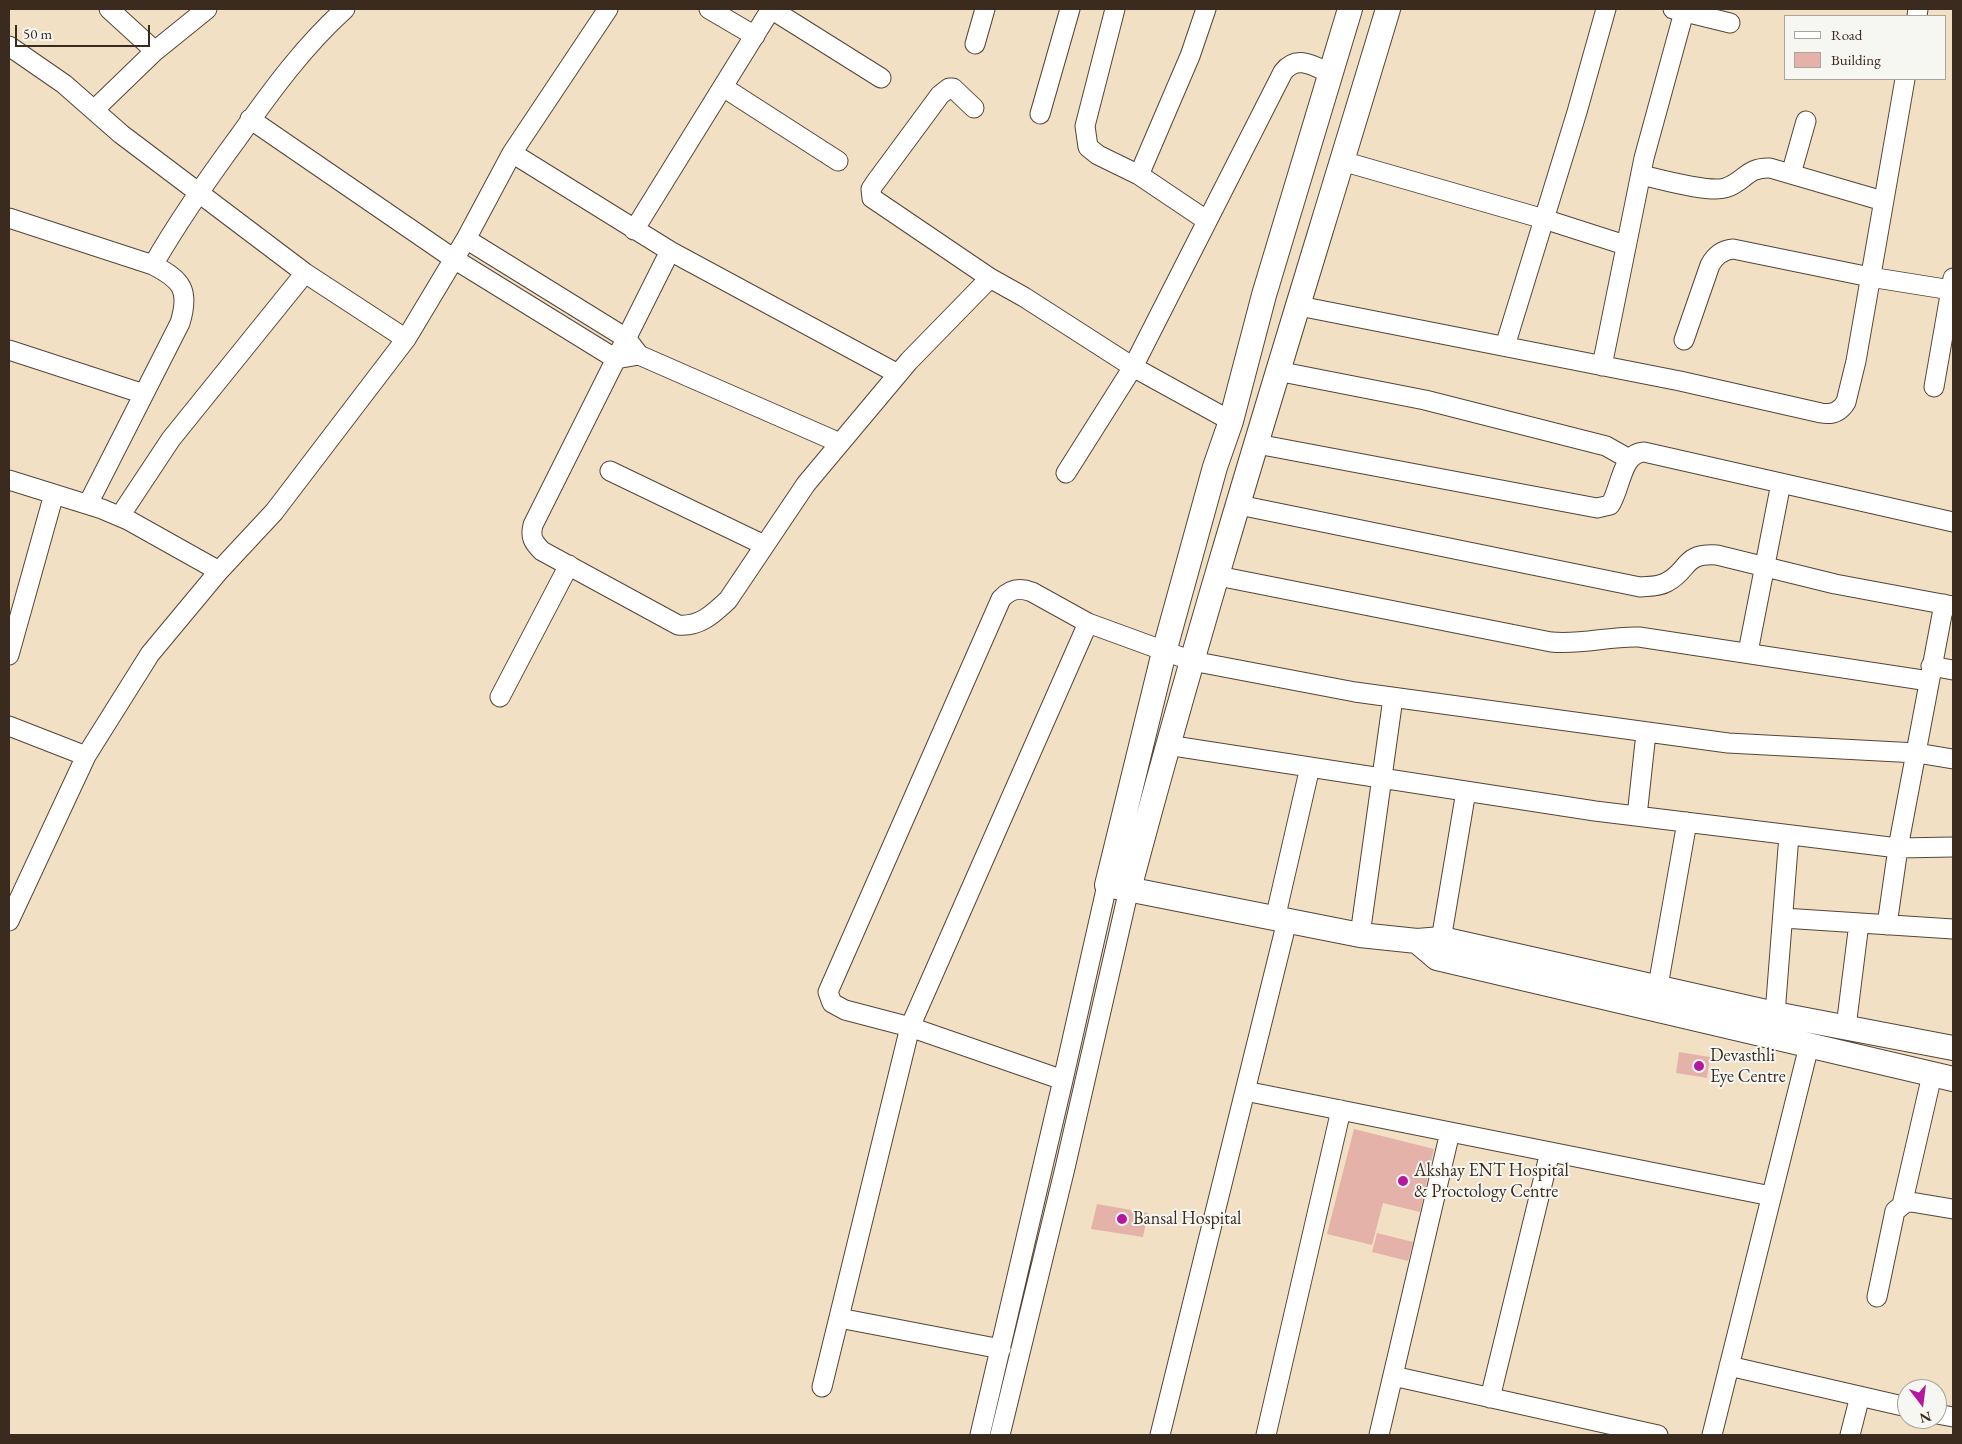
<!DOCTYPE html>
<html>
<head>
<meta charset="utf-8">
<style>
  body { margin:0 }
  #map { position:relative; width:1962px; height:1444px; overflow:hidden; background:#f1e0c3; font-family:"EB Garamond",serif }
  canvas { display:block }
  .frame { position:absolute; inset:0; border:10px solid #3b2a1e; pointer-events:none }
  .legend { position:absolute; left:1784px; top:15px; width:162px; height:65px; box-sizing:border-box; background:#f6f6f2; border:1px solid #aba49d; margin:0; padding:6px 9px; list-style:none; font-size:15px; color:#3b2a1e }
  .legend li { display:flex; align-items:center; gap:10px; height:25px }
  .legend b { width:25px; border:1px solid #aba49d }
  .north { position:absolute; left:1897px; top:1379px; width:50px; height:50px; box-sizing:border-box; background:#f6f6f2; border:1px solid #aba49d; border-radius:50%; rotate:165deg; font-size:14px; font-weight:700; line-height:20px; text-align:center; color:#3b2a1e }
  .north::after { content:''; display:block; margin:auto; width:18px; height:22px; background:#b5179e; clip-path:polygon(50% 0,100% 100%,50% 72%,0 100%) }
  .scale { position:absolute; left:15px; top:25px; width:135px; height:22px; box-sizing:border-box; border:2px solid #3b2a1e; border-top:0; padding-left:6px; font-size:15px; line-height:18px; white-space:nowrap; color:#3b2a1e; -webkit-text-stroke:4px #f6f6f2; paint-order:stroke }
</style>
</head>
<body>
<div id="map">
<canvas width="1962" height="1444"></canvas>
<div class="frame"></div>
<ul class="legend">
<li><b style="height:6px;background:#fff"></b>Road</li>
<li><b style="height:14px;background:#e5b2a9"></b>Building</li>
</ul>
<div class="north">N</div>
<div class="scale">50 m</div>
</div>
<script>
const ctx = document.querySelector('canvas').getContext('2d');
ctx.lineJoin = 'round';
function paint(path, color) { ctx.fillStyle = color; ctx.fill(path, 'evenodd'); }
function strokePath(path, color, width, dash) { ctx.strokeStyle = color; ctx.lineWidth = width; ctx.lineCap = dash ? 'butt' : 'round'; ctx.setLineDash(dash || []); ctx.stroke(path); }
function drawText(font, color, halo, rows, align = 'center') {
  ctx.font = font + ' "EB Garamond",serif'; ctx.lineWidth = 4; ctx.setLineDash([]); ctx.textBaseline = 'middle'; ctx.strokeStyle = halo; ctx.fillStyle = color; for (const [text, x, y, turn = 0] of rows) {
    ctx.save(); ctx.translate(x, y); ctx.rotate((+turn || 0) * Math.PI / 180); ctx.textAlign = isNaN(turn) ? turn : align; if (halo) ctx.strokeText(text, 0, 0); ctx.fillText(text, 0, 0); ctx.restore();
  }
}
paint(new Path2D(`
  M1679 1052 1710 1057 1707 1078 1676 1073Z
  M1354 1129 1434 1149 1420 1212 1383 1203 1372 1245 1327 1234Z
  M1097 1204 1148 1213 1143 1237 1091 1229Z
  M1377 1233 1413 1242 1408 1261 1372 1252Z`), '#e5b2a9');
const minor = new Path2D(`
  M109 9 155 51
  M709 9 755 36
  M771 9 881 78
  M1115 9 1085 126 1088 147 1098 155 1139 175 1206 220
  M1673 9 1730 23
  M1917 16 1918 9
  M975 44 985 9
  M9 46 64 84 121 134 305 273 406 339
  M723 87 838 161
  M974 108 953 88H949L940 95 875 183 871 189 872 198 990 278 1024 297 1133 367 1231 421
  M94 110 155 51 207 9
  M1040 114 1070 9
  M250 119 454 259 616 359 639 355
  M512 153 670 251 898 374
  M1342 161 1544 219 1625 245
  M1791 174 1806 121
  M1139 175 1190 56 1206 9
  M1641 175C1660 179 1708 193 1725 188 1745 182 1746 167 1770 168L1883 201
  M9 218 153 265
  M634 230 771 9
  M466 239 626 338 639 355 840 443
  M670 251 533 525C530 537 533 542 542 551L678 625C700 627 713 614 728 600L806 484 909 361 990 278
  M1299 306 1680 381 1821 413C1832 415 1840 412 1846 402L1856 361 1905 79
  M1684 340 1710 265C1715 256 1722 250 1733 249L1870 277 1951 290
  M1505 346 1577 112 1606 9
  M9 350 144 394
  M1602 366 1644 158 1684 12
  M1277 371 1425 400 1606 446 1629 459
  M1934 387 1953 278
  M1257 444 1597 508 1610 505C1621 489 1621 453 1644 452L1953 522
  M610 471 764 545
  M1066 473 1133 367 1283 72C1297 54 1314 66 1331 74
  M9 480 102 509 128 520 219 571
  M88 504 180 323C190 290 182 280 153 265 179 220 209 177 240 135 272 90 304 46 345 9
  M1239 505 1640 587C1649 586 1659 587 1667 582 1690 570 1682 553 1717 555L1835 584 1953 606
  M120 516 171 439 305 273
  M1218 576 1551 642C1583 645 1608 636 1639 637L1929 681
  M1748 652 1781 483
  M9 655 54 494
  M1931 666 1953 670
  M500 697 569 565
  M9 726 86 756
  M1167 745 1595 811 1898 848 1953 847
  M1637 816 1646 733
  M1783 918 1953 929
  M1275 919 1310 767
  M9 921 86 756 150 654 219 571 274 512 406 339 466 239 512 153 608 9
  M1887 925 1898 848 1944 604
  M1360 935 1393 698
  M1439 952 1466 791
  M1658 986 1687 822
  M1775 1014 1789 835
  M1846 1027 1859 923
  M1063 1080 910 1027 845 1010 832 1003 828 992 1001 599C1010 589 1019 587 1032 592L1088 623 1192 661 1355 692 1728 743 1917 753 1953 759
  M1245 1091 1771 1196
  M1902 1205 1932 1075
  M1877 1297 1895 1211 1905 1203 1911 1202 1953 1209
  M839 1318 1001 1349
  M1729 1366 1907 1407
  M1393 1376 1658 1435
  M822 1387 910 1027 1088 623
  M1490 1398 1550 1152
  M1937 1414 1953 1417
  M980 1435 1063 1080 1107 885
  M1000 1435 1065 1168 1129 889
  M1160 1435 1287 921
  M1266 1435 1341 1110
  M1379 1435 1450 1132
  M1712 1435 1809 1046
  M1850 1435 1860 1396`);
const major = new Path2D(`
  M1350 9 1264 295 1231 421 1215 467 1164 652 1107 885 1360 935 1417 941 1442 939 1775 1014 1953 1048
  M1129 889C1207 594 1300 302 1388 9
  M1417 941 1437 958 1953 1079`);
strokePath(minor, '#564537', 21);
strokePath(major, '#564537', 26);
strokePath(minor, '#fff', 19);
strokePath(major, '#fff', 24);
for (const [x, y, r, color] of [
  [1699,1066,6,"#b5179e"],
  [1403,1181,6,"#b5179e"],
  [1122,1219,6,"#b5179e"]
]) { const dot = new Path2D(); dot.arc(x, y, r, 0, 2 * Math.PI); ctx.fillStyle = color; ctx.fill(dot); strokePath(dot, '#f6f6f2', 2); }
drawText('18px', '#3b2a1e', '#f6f6f2', [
  ["Devasthli",1710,1056],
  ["Eye Centre",1710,1077],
  ["Akshay ENT Hospital",1414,1171],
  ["& Proctology Centre",1414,1192],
  ["Bansal Hospital",1133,1219]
], 'left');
</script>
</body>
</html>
